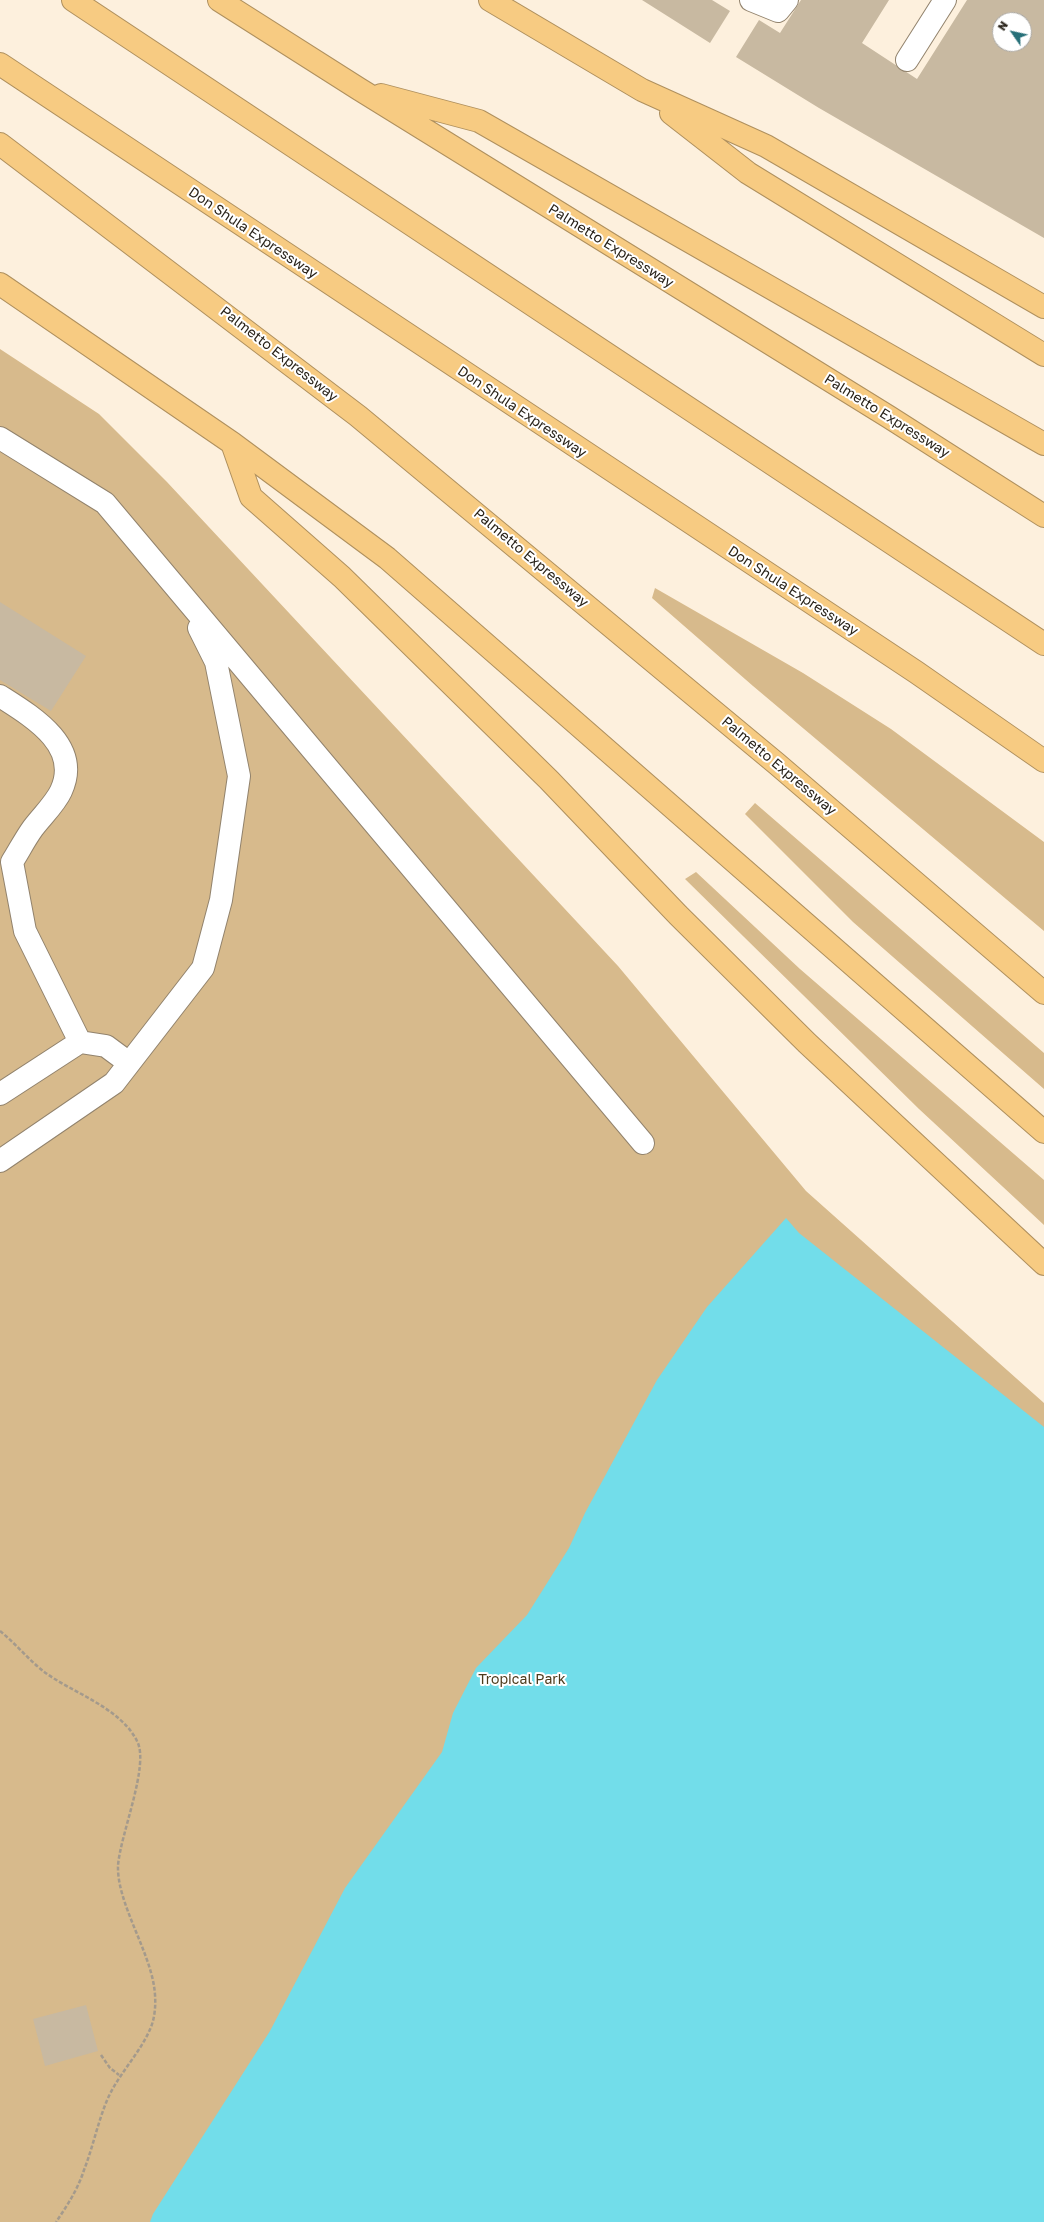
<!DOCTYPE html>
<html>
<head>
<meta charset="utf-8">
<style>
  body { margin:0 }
  #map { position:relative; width:1044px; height:2222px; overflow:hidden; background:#fdf0dd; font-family:"Golos Text",sans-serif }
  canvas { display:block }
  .north { position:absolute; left:992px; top:12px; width:40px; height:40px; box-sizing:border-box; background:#fff; border:1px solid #a9a7a3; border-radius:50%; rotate:304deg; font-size:11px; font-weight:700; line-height:16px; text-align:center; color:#29231a }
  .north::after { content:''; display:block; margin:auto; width:14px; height:18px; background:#277079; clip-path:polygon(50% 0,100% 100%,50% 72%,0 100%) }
</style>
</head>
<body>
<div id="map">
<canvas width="1044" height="2222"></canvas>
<div class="north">N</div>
</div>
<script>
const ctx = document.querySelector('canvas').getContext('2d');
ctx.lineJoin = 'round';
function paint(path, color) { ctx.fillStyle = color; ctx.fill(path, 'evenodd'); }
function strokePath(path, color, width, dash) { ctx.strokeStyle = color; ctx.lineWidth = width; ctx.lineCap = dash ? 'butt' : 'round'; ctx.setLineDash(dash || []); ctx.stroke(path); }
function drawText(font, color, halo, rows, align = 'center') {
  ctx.font = font + ' "Golos Text",sans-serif'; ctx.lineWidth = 4; ctx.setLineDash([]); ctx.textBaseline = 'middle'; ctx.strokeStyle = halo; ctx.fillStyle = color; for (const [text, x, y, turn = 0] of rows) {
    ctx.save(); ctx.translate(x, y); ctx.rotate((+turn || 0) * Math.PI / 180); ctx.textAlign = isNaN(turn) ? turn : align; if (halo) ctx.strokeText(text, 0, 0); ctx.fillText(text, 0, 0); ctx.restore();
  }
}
paint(new Path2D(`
  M0 349 99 414 167 482 618 966 806 1191 1044 1403V2222H0Z
  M655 588 803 673 891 729 1044 842V931L753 686 652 598Z
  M755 803 1044 1053V1089L853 922 745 814Z
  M696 872 800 969 1044 1180V1225L919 1109 685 879Z`), '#d7ba8c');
paint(new Path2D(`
  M786 1218 799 1233 1044 1427V2222H150L153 2214 270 2031 345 1888 442 1752 453 1713 476 1668 527 1615 569 1548 585 1513 657 1380 707 1307Z`), '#72ddea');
paint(new Path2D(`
  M642 0H712L730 11 710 43Z
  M801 0H889L862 43 917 79 967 0H1044V238L819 108 736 57 759 20 780 33ZM1000 20H1024V44H1000Z
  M0 602 86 656 51 711 0 680Z
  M86 2005 98 2051 45 2066 33 2019Z`), '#c8b9a1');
const minor = new Path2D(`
  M751 0 778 11 787 0
  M907 60 945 0
  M0 438 105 503 643 1143
  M0 696C33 717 82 746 61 791 55 804 42 816 33 828 25 839 19 851 12 862L25 931 80 1042
  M0 1094 80 1042 106 1046 129 1063
  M0 1161 114 1083 203 968 221 900 239 776 216 662 199 628`);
const highway = new Path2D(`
  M73 0 1044 644
  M219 0 359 89 889 417 1044 516
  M490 0 642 90 766 146 1044 307
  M0 64 916 672 1044 761
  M381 95 479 121 1044 444
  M671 113 748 173 1044 355
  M0 144 358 416 777 764 1044 993
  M0 284 232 443 387 558 1044 1132
  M232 443 251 497 342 577 549 780 678 915 807 1043 1044 1264`);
strokePath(minor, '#92836d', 24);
strokePath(highway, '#af905e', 24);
strokePath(new Path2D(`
  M0 1631C15 1643 28 1659 43 1671 72 1693 120 1707 137 1741 150 1765 120 1835 118 1866 117 1902 148 1948 154 1986 156 1999 156 2014 151 2027 141 2052 120 2072 108 2098 98 2121 93 2147 84 2170 78 2189 67 2206 56 2222
  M101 2055 110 2068 119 2075`), '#a49a8c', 2.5, [4, 2]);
strokePath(minor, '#fff', 22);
strokePath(highway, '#f7cb82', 22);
drawText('14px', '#29231a', '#fff', [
  ["Don Shula Expressway",253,233,34],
  ["Palmetto Expressway",611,246,32],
  ["Palmetto Expressway",279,354,38],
  ["Don Shula Expressway",522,412,34],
  ["Palmetto Expressway",887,416,32],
  ["Palmetto Expressway",531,558,40],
  ["Don Shula Expressway",793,591,33],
  ["Palmetto Expressway",779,766,40]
]);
drawText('14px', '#4d3b1c', '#fff', [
  ["Tropical Park",522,1680]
]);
</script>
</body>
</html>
